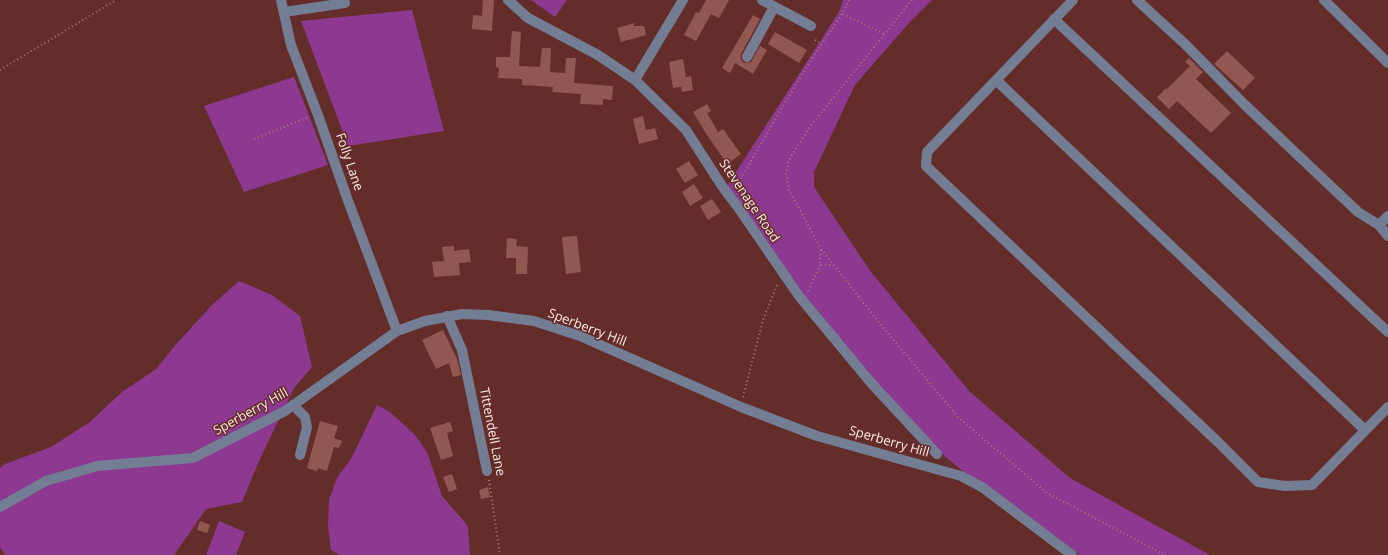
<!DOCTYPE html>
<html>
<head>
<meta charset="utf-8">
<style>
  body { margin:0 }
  canvas { display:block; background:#642d29 }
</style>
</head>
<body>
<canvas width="1388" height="555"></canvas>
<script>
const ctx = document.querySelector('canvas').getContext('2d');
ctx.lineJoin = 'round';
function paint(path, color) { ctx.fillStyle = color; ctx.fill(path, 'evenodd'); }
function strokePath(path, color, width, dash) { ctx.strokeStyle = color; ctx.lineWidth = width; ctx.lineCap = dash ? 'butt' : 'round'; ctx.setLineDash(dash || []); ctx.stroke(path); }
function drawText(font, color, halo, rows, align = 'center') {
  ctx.font = font + ' "Open Sans",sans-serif'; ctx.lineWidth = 3; ctx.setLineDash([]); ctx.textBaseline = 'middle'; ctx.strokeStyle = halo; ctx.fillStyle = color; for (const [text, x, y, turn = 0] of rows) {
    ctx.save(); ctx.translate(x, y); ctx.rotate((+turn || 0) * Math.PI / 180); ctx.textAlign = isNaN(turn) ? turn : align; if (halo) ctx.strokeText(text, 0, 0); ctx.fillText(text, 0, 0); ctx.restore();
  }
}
paint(new Path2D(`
  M531 0H567L555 17Z
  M843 0H932L909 23 855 85 814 172V187L871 272 970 392 1070 478 1210 555H1080L983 483 964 472 942 454 875 382 809 300 797 287 727 186 839 12Z
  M412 10 444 131 348 146 301 21Z
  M294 77 328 165 244 192 204 106Z
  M239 281 272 295 300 316 312 367 294 388 259 461 242 502 206 509 174 555H5L0 547V468L5 464 51 447 90 422 122 392 156 369 178 342 212 305Z
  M377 405 390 412 415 435 427 452 442 496 468 526 470 555H339L331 550 328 526 329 500 337 478 352 457Z
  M219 521 245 532 236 555H206Z`), '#8d3891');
paint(new Path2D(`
  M483 0H494L492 31 472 29 473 15 482 16Z
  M706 0H729L719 18 711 14 696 41 684 35 696 12 699 13Z
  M753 15 760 19 741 54V60L744 63 751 62 760 46 767 50 753 74 735 63 730 73 722 68Z
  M635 23 633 26H644L646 35 621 42 617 28Z
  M512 31 521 32 519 66 540 67 542 48H551L550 72 565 73 566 58H576L574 83 613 86 612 100 603 99V105L580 104 581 94 552 92 553 87 522 85V79L498 78 499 68 496 67V57H510Z
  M775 32 807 50 799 63 768 44Z
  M1227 51 1255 78 1243 90 1214 64Z
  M1189 58 1203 72 1196 79 1231 113 1211 133 1177 101 1169 109 1157 97 1166 88 1167 89 1190 66 1185 62Z
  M683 59 686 77 691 76 693 90 682 92 681 87 673 88 669 62Z
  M707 104 711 111 707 113 718 132 723 129 741 154 727 164 707 135 693 112Z
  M643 116 646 130 655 128 658 139 639 144 633 119Z
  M689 161 698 175 685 183 676 169Z
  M694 184 703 198 690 206 682 192Z
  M712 199 721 212 708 220 700 206Z
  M577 236 581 272 566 274 562 237Z
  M507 238 517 239 516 246 528 247 527 274H516V258H506Z
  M454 246V251L469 249 471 262 459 263 460 275 434 277 432 262 444 261 442 247Z
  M443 330 457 359 461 375 453 377 449 363 436 369 422 340Z
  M320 421 338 426 334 438 342 441 339 448 334 447 327 471 318 468 317 471 307 468Z
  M450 422 453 431 447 433 453 456 441 460 430 428Z
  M452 474 457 489 449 492 443 477Z
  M488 487 490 497 481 499 479 490Z
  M200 521 210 525 207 533 197 530Z`), '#935752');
strokePath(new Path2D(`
  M912 0 809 128 789 160 786 174 789 190 821 249 882 326 958 417 1047 493 1165 555
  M843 14 884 34
  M815 40 821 44
  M0 70 116 0
  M254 139 309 117
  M735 189C760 146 784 103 810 62 823 41 839 22 849 0
  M821 250 820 265H833
  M808 291 820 265
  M743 397 763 320 778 283
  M489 480 500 555`), '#a77f7c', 2, [1, 3]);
strokePath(new Path2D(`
  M281 0 291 45 318 115 347 198 397 331
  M508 0 528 18 598 55 635 80 686 130 722 186 737 206 799 296 872 384 937 454
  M762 0 811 26
  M1073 0 927 152 926 166 1219 443 1258 482 1285 486 1312 485 1388 407
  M1137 0 1186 45 1245 105 1358 212 1379 225 1388 236
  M1324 0 1388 63
  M284 12 345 3
  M1054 19 1388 332
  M747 57 774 7
  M635 80 683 0
  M996 80 1365 430
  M1379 225 1388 216
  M447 316 462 350 487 471
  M293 405 305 417 307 427 300 455
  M0 507 46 481 97 466 193 458 285 411 397 331 425 321 462 314 488 315 534 321 580 336 741 407 817 436 961 476 982 487 1072 555`), '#737e94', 10);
drawText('13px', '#fee8e6', '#642d29', [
  ["Folly Lane",349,162,71],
  ["Stevenage Road",749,201,56],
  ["Sperberry Hill",587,328,21],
  ["Sperberry Hill",251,412,-29],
  ["Tittendell Lane",492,432,79],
  ["Sperberry Hill",889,442,16]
]);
</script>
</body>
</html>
